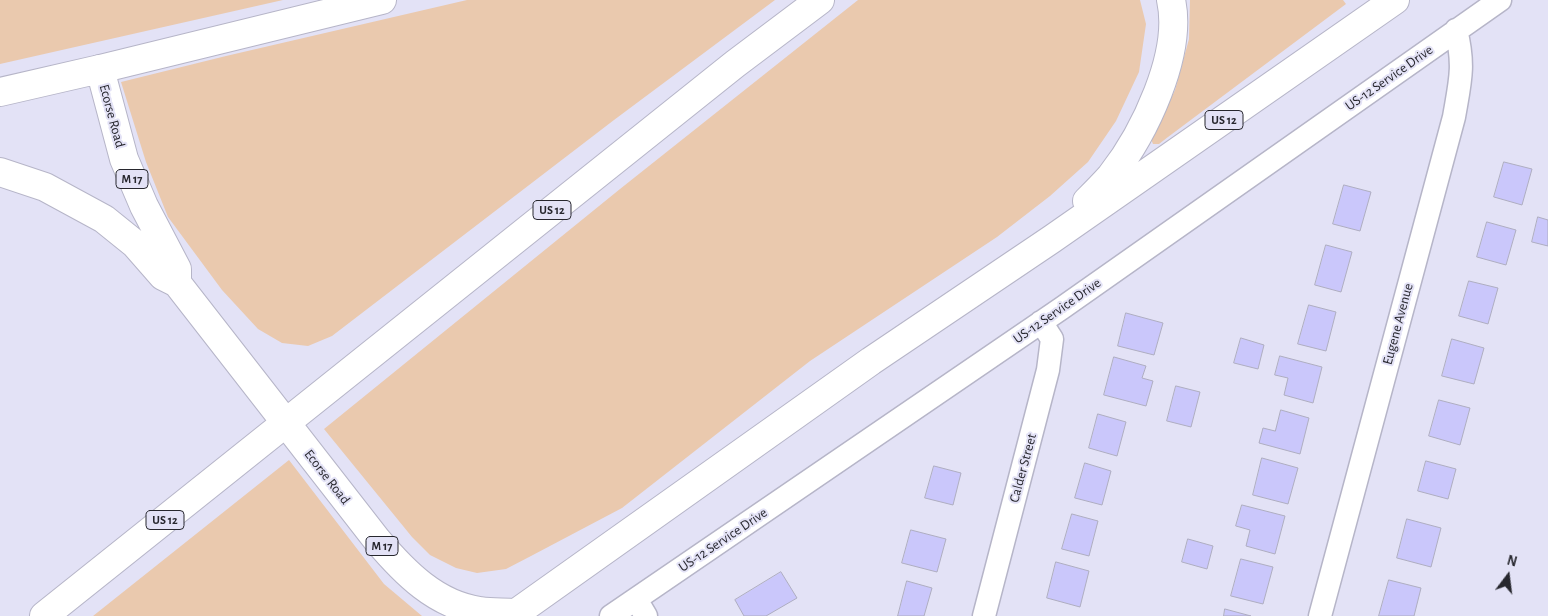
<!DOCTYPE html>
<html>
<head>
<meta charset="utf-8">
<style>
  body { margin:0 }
  #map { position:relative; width:1548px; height:616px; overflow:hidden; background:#e3e2f6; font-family:"Alegreya Sans",sans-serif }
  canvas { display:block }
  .north { position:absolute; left:1483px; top:551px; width:50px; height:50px; -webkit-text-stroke:4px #e3e2f6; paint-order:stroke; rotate:15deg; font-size:14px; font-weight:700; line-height:20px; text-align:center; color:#27272e }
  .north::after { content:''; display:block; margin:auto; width:18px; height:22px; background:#27272e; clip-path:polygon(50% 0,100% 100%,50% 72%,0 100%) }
</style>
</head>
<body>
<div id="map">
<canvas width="1548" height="616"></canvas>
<div class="north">N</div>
</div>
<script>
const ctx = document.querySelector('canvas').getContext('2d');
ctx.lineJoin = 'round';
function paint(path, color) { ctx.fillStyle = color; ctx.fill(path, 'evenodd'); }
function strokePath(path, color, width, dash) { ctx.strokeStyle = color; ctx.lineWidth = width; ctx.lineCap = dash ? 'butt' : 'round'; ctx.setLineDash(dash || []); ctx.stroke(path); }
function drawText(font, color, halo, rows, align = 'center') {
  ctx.font = font + ' "Alegreya Sans",sans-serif'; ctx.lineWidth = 4; ctx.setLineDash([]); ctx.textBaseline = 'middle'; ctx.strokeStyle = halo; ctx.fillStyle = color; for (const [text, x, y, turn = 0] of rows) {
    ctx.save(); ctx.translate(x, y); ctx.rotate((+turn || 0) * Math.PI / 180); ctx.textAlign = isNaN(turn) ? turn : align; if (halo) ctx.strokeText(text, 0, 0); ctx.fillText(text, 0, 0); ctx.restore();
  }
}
paint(new Path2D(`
  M0 0H283L0 64Z
  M467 0H775L614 120 332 336 308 346 282 343 258 329 222 290 168 217 146 162 121 82 226 56Z
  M858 0H1140L1146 24 1139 72 1116 121 1088 162 1050 196 997 237 810 361 622 508 531 556 506 569 477 573 456 568 430 555 412 537 324 429 620 189Z
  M1190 0H1343L1346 4 1168 137 1159 144H1153L1151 139 1175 90 1189 39Z
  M289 460 384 584 422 616H93Z`), '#eac9ae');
const building = new Path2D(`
  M1504 162 1532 169 1522 205 1494 197Z
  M1344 185 1371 192 1360 231 1333 224Z
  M1538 217 1548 220V246L1532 242Z
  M1487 222 1516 230 1506 265 1477 257Z
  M1326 245 1352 252 1341 292 1315 285Z
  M1469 281 1498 288 1488 324 1459 316Z
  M1309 305 1336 312 1326 351 1298 344Z
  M1126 313 1163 323 1154 355 1118 346Z
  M1241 338 1264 345 1258 369 1234 363Z
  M1452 339 1484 348 1474 384 1442 376Z
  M1280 356 1322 367 1313 403 1284 395 1288 378 1275 375Z
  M1114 357 1146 366 1142 378 1153 381 1146 406 1104 395Z
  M1176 386 1200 392 1191 427 1167 421Z
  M1439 400 1470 408 1460 445 1429 436Z
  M1281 410 1309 418 1300 454 1259 443 1263 428 1275 431Z
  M1098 414 1126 422 1117 456 1089 448Z
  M1262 458 1298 468 1288 504 1253 495Z
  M1426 461 1456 469 1448 499 1418 491Z
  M1085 463 1111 471 1102 505 1075 498Z
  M934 466 961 473 953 505 925 498Z
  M1242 505 1285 516 1275 554 1246 546 1250 530 1236 526Z
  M1072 514 1098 521 1089 556 1062 549Z
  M1407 519 1441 528 1431 567 1397 558Z
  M911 530 946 539 937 572 902 563Z
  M1188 539 1213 546 1207 569 1182 562Z
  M1241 559 1273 567 1263 604 1231 596Z
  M1056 562 1089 571 1080 607 1047 598Z
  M781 572 797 598 766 616H744L735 600Z
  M1389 580 1421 588 1414 616H1379Z
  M907 581 932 588 924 616H898Z
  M1225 609 1251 616H1224Z`);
paint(building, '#cac7fb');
strokePath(building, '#aeadc0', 1);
const street = new Path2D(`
  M636 599 646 616
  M611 616 1062 308 1500 0
  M984 616 1048 370 1052 339 1041 322
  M1320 616 1454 117C1460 82 1465 66 1456 30`);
const primary = new Path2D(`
  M0 92 100 69 124 159 144 206 177 269V283
  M0 172 45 187 104 219 135 244 163 276 177 283 377 540C404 572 436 605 480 611 492 613 504 612 515 613`);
const highway = new Path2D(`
  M100 69 382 0
  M1087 201C1095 193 1103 185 1111 176 1144 134 1183 54 1171 0
  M44 616 735 64 820 0
  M512 616 871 361 1052 239 1395 0`);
strokePath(street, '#b6b5c8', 25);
strokePath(primary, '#b6b5c8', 30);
strokePath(highway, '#b6b5c8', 30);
strokePath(street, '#fff', 22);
strokePath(primary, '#fff', 28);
strokePath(highway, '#fff', 28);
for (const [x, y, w] of [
  [1224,120,38],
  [132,179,32],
  [552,210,38],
  [165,520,38],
  [382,546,32]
]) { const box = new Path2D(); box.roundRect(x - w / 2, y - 9.5, w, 19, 4); ctx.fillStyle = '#e3e2f6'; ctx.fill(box); strokePath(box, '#27272e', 1); }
drawText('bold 12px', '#27272e', null, [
  ["US 12",1224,120],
  ["M 17",132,179],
  ["US 12",552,210],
  ["US 12",165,520],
  ["M 17",382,546]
]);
drawText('14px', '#27272e', '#e3e2f6', [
  ["US-12 Service Drive",1389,78,-35],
  ["Ecorse Road",112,116,75],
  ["US-12 Service Drive",1057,311,-35],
  ["Eugene Avenue",1398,324,-75],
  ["Calder Street",1023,468,-75],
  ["Ecorse Road",327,477,52],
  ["US-12 Service Drive",723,540,-34]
]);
</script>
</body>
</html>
